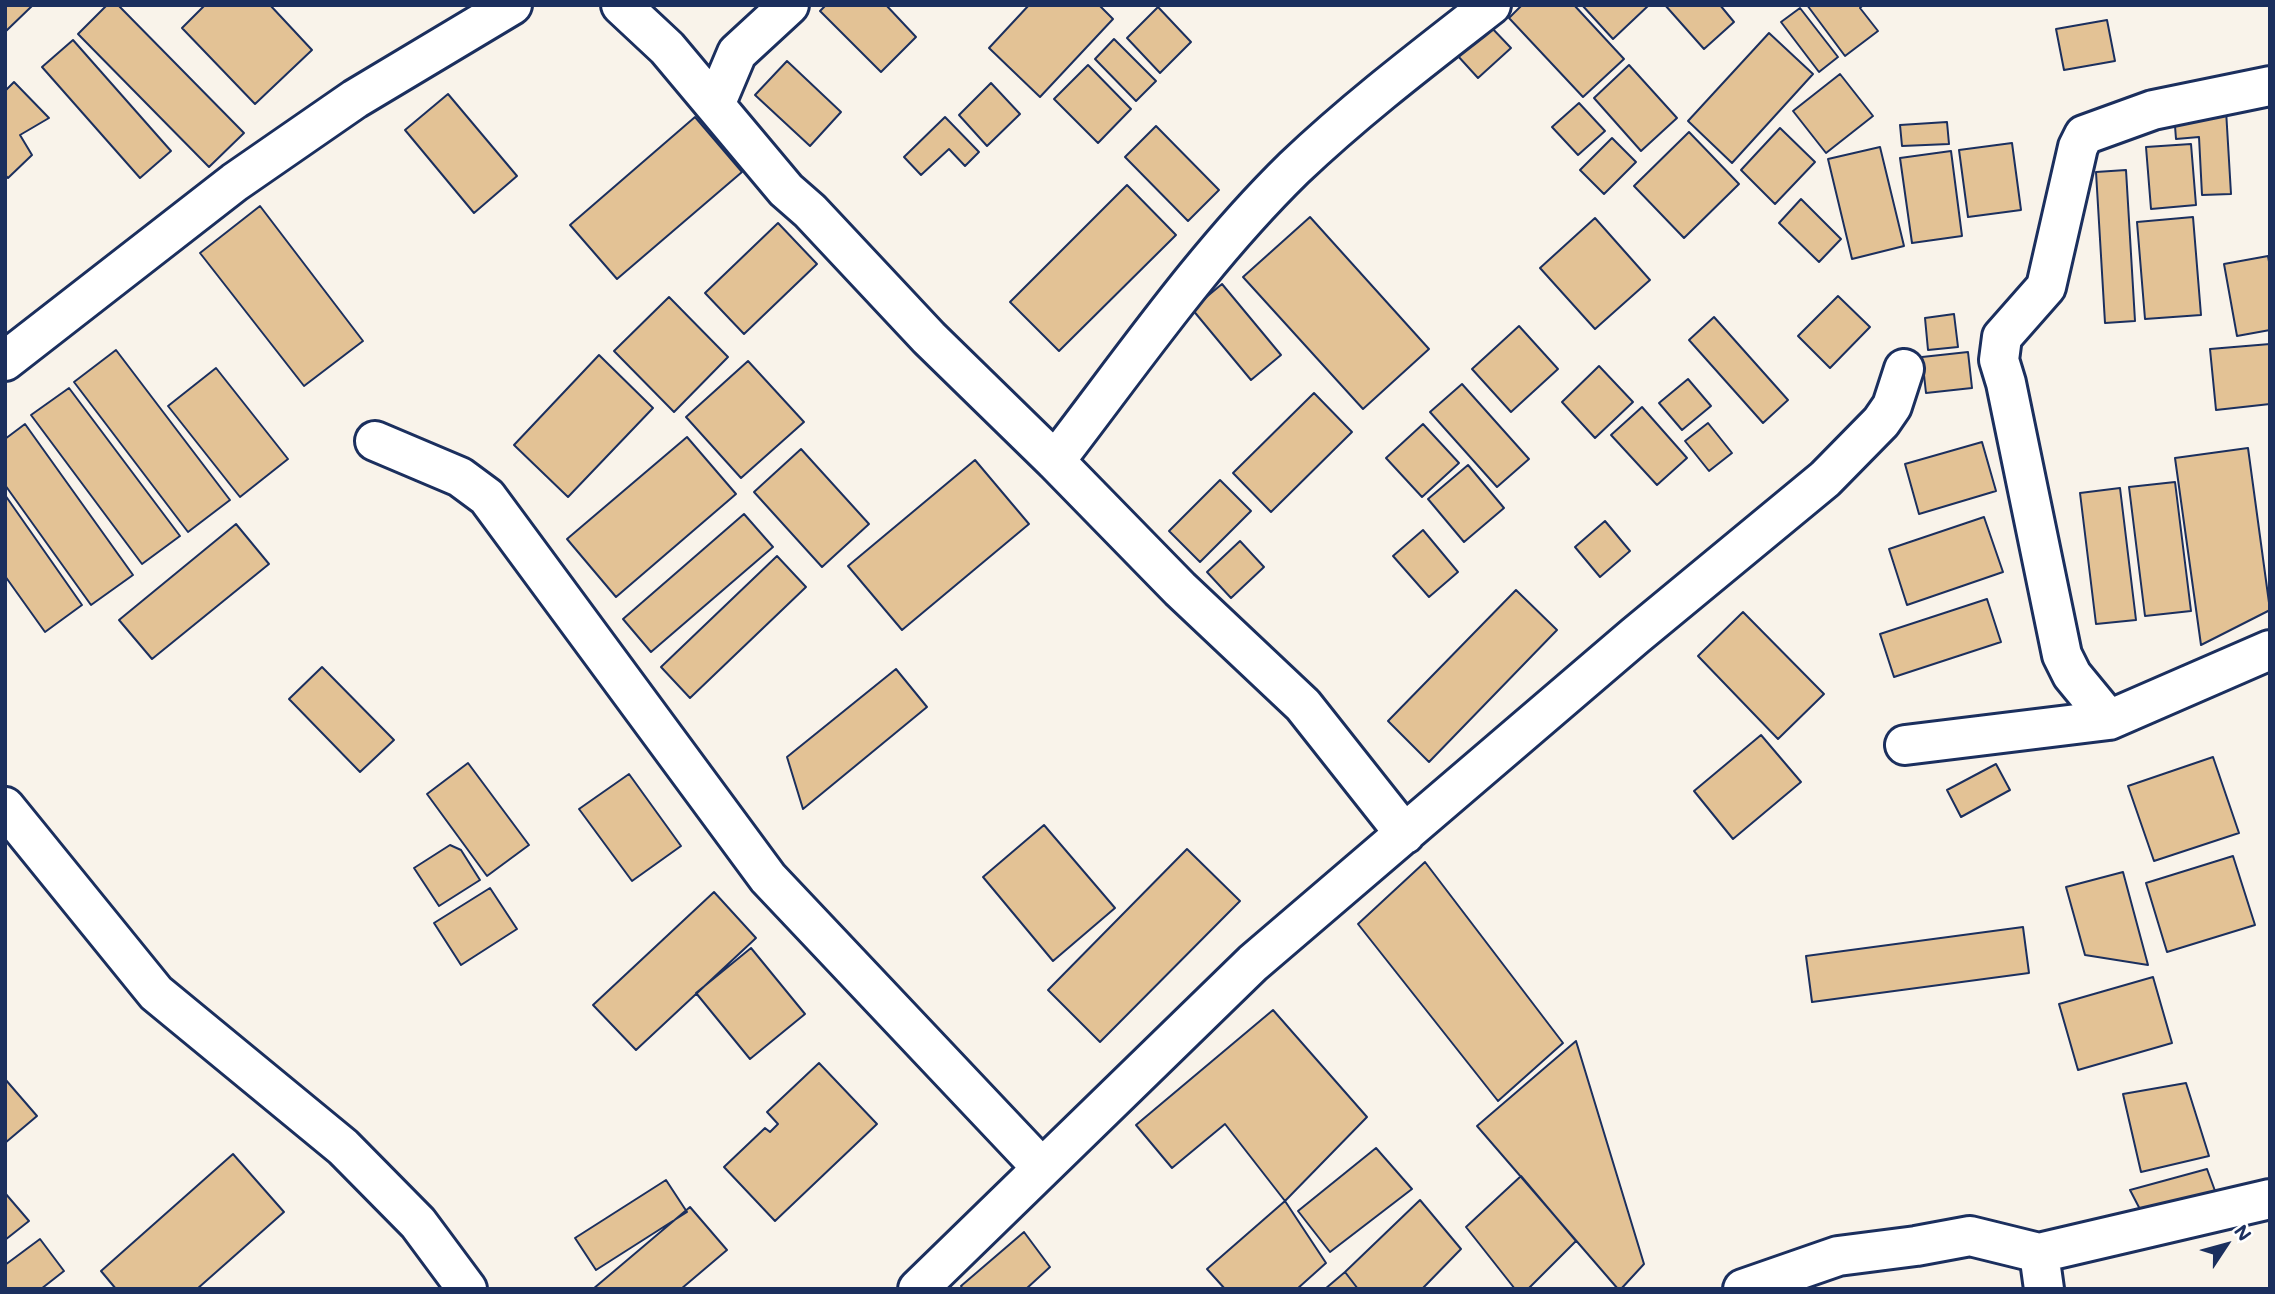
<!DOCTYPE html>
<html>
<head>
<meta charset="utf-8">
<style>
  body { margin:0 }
  #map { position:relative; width:2275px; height:1294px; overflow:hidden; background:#f9f3ea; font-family:Mali,sans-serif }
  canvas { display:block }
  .frame { position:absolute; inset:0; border:7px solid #1b2f5e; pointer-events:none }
  .north { position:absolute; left:2191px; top:1210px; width:70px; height:70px; -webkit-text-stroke:5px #fff; paint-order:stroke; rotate:54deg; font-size:19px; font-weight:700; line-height:28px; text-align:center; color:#1b2f5e }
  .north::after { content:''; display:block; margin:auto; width:24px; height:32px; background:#1b2f5e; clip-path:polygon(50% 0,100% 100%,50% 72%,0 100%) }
</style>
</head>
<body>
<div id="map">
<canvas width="2275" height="1294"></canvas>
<div class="frame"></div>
<div class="north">N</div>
</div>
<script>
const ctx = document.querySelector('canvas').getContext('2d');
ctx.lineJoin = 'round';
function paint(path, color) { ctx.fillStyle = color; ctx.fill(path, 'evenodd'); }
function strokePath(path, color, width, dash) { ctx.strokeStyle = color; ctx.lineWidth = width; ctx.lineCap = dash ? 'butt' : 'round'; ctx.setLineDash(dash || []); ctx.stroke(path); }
const building = new Path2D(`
  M5 5H33L5 32Z
  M107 5H118L244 133 209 167 78 34Z
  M205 5H270L312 50 255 104 182 28Z
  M826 5H886L916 37 881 72 820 11Z
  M1029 5H1099L1113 19 1040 97 989 48Z
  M1522 5H1574L1624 59 1583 97 1509 18Z
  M1582 5H1649L1613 39Z
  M1665 5H1720L1734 22 1704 49Z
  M1807 5H1863L1860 8 1878 31 1845 56Z
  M1158 7 1191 42 1160 73 1127 38Z
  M1800 8 1838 57 1819 72 1781 22Z
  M2107 20 2115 61 2064 70 2056 29Z
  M1490 26 1511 48 1478 78 1457 55Z
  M1769 33 1813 74 1732 163 1688 121Z
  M1114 39 1156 81 1136 101 1095 59Z
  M73 40 171 151 140 178 42 67Z
  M787 61 841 112 810 146 755 95Z
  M1088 65 1131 109 1098 143 1054 99Z
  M1629 65 1677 118 1641 151 1594 98Z
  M1840 74 1873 116 1826 153 1793 111Z
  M14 82 49 118 20 135 32 155 8 178 5 175V91Z
  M991 83 1020 114 987 146 959 115Z
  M448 94 517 176 474 213 405 130Z
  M1579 103 1605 131 1578 155 1552 127Z
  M2226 110 2231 194 2202 195 2199 137 2176 139 2174 113Z
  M695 117 742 172 617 279 570 225Z
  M945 117 979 152 965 166 949 149 921 175 904 157Z
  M1947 122 1949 144 1902 146 1900 125Z
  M1156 126 1219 190 1188 221 1125 157Z
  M1780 128 1815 162 1775 204 1741 170Z
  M1689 132 1739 184 1684 238 1634 186Z
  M1612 138 1636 162 1604 194 1580 170Z
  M2012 143 2021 210 1968 217 1959 150Z
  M2191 144 2196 205 2151 209 2146 147Z
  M1880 147 1904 246 1852 259 1828 159Z
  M1951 151 1962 236 1912 243 1900 158Z
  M2126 170 2135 321 2105 323 2096 172Z
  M1127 185 1176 235 1059 351 1010 302Z
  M1801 199 1841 239 1819 262 1779 223Z
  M260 206 363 341 304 386 200 253Z
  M1310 217 1429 349 1363 409 1243 277Z
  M2193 217 2201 315 2145 319 2137 222Z
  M1595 218 1650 280 1595 329 1540 268Z
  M778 223 817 264 744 334 705 293Z
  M2268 256 2270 267V330L2237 336 2224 264Z
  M1222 284 1281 355 1251 380 1192 309Z
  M1838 296 1870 327 1830 368 1798 336Z
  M669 297 728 357 674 412 614 351Z
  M1954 314 1958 347 1928 350 1925 318Z
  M1714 317 1788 400 1763 423 1689 340Z
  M1519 326 1558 369 1511 412 1472 369Z
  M2270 344V404L2216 410 2210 349Z
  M116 350 230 500 188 532 74 382Z
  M1968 352 1972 388 1926 393 1922 357Z
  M599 355 653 408 568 497 514 445Z
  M748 361 804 422 741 478 686 417Z
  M1599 366 1633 402 1595 438 1562 402Z
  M216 368 288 459 240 497 168 406Z
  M1688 379 1711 406 1682 430 1659 403Z
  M1462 384 1529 459 1497 487 1430 412Z
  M69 388 180 536 142 564 31 415Z
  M1314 393 1352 432 1271 512 1233 473Z
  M1642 407 1687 458 1657 485 1611 435Z
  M1708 423 1732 453 1709 471 1685 441Z
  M25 424 133 575 91 605 5 485V439Z
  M1423 424 1459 463 1422 497 1386 458Z
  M687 437 736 494 616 597 567 539Z
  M1982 442 1996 491 1919 514 1905 464Z
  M2248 448 2270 610 2201 645 2175 458Z
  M801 449 869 524 822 567 754 492Z
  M975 460 1029 524 902 630 848 566Z
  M1468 465 1504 508 1464 542 1428 499Z
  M1220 480 1251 511 1200 562 1169 531Z
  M2175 482 2191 611 2145 616 2129 487Z
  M2120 488 2136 620 2096 624 2080 493Z
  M5 495 82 605 45 632 5 576Z
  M744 514 773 547 651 652 623 619Z
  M1984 517 2003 572 1907 605 1889 549Z
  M1605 521 1630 551 1600 577 1575 547Z
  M236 524 269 564 152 659 119 620Z
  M1423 530 1458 572 1429 597 1393 556Z
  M1240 541 1264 567 1231 598 1207 572Z
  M777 556 806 587 690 698 661 667Z
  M1516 590 1557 630 1429 762 1388 721Z
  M1987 599 2001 642 1894 677 1880 634Z
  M1743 612 1824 694 1778 739 1698 656Z
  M322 667 394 740 360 772 289 699Z
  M896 669 927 707 803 809 787 757Z
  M1761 735 1801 782 1733 839 1694 791Z
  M2213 757 2239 833 2154 861 2128 786Z
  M468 763 529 845 487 876 427 794Z
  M1996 764 2010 790 1961 817 1947 790Z
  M629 774 681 846 632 881 579 809Z
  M1044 825 1115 908 1053 961 983 877Z
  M450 845 461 850 480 880 439 906 414 868Z
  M1187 849 1240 901 1100 1042 1048 990Z
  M2233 856 2255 925 2167 952 2146 883Z
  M1425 862 1563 1043 1498 1101 1358 924Z
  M2123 872 2148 965 2085 955 2066 887Z
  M490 888 517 929 461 965 434 923Z
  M714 892 756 938 636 1050 593 1005Z
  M2023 927 2029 973 1812 1002 1806 956Z
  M751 948 805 1014 750 1059 696 993Z
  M2153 977 2172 1043 2078 1070 2059 1004Z
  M1273 1010 1367 1117 1285 1201 1225 1124 1172 1168 1136 1125Z
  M1576 1041 1644 1264 1621 1289H1618L1477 1126Z
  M819 1063 877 1124 775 1221 724 1167 765 1128 770 1132 778 1124 767 1112Z
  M5 1079 37 1116 5 1143Z
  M2186 1083 2209 1156 2141 1172 2123 1094Z
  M1376 1148 1412 1189 1330 1252 1298 1211Z
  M233 1154 284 1212 197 1289H116L101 1271Z
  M2207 1169 2218 1199 2144 1217 2130 1190Z
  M1521 1176 1576 1241 1528 1289H1515L1466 1227Z
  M666 1180 687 1212 596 1270 575 1238Z
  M5 1193 29 1221 5 1240Z
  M1420 1200 1461 1249 1422 1289H1358L1345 1272Z
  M1285 1201 1326 1263 1297 1289H1225L1207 1269Z
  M690 1207 727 1250 681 1289H593Z
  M1024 1232 1050 1267 1026 1289H963L961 1286Z
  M40 1239 64 1271 41 1289H5V1265Z
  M1345 1272 1358 1289H1325Z`);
paint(building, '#e3c295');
strokePath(building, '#1b2f5e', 2);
const minor = new Path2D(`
  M621 5 667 48 786 190 810 211 929 338 1055 461 1180 589 1303 705 1405 834
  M715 105 737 53 789 5
  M5 361 235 182 355 99 512 5
  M375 441 460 477 487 497 768 878 1042 1168
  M1055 461C1132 361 1204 256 1294 168 1356 109 1423 58 1491 5
  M2109 720 2072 675 2062 655 2006 383 1999 360 2002 337 2046 287 2078 147 2084 135 2153 110 2270 86
  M1905 745 2109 720 2270 650
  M5 807 156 993 343 1147 418 1223 467 1289
  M2039 1253 2044 1289
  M918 1289 1253 963 1635 636 1825 479 1881 422 1892 406 1904 369
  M1743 1289 1838 1256 1916 1246 1970 1236 2039 1253 2270 1199`);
strokePath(minor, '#1b2f5e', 44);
strokePath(minor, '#fff', 38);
</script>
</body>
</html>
